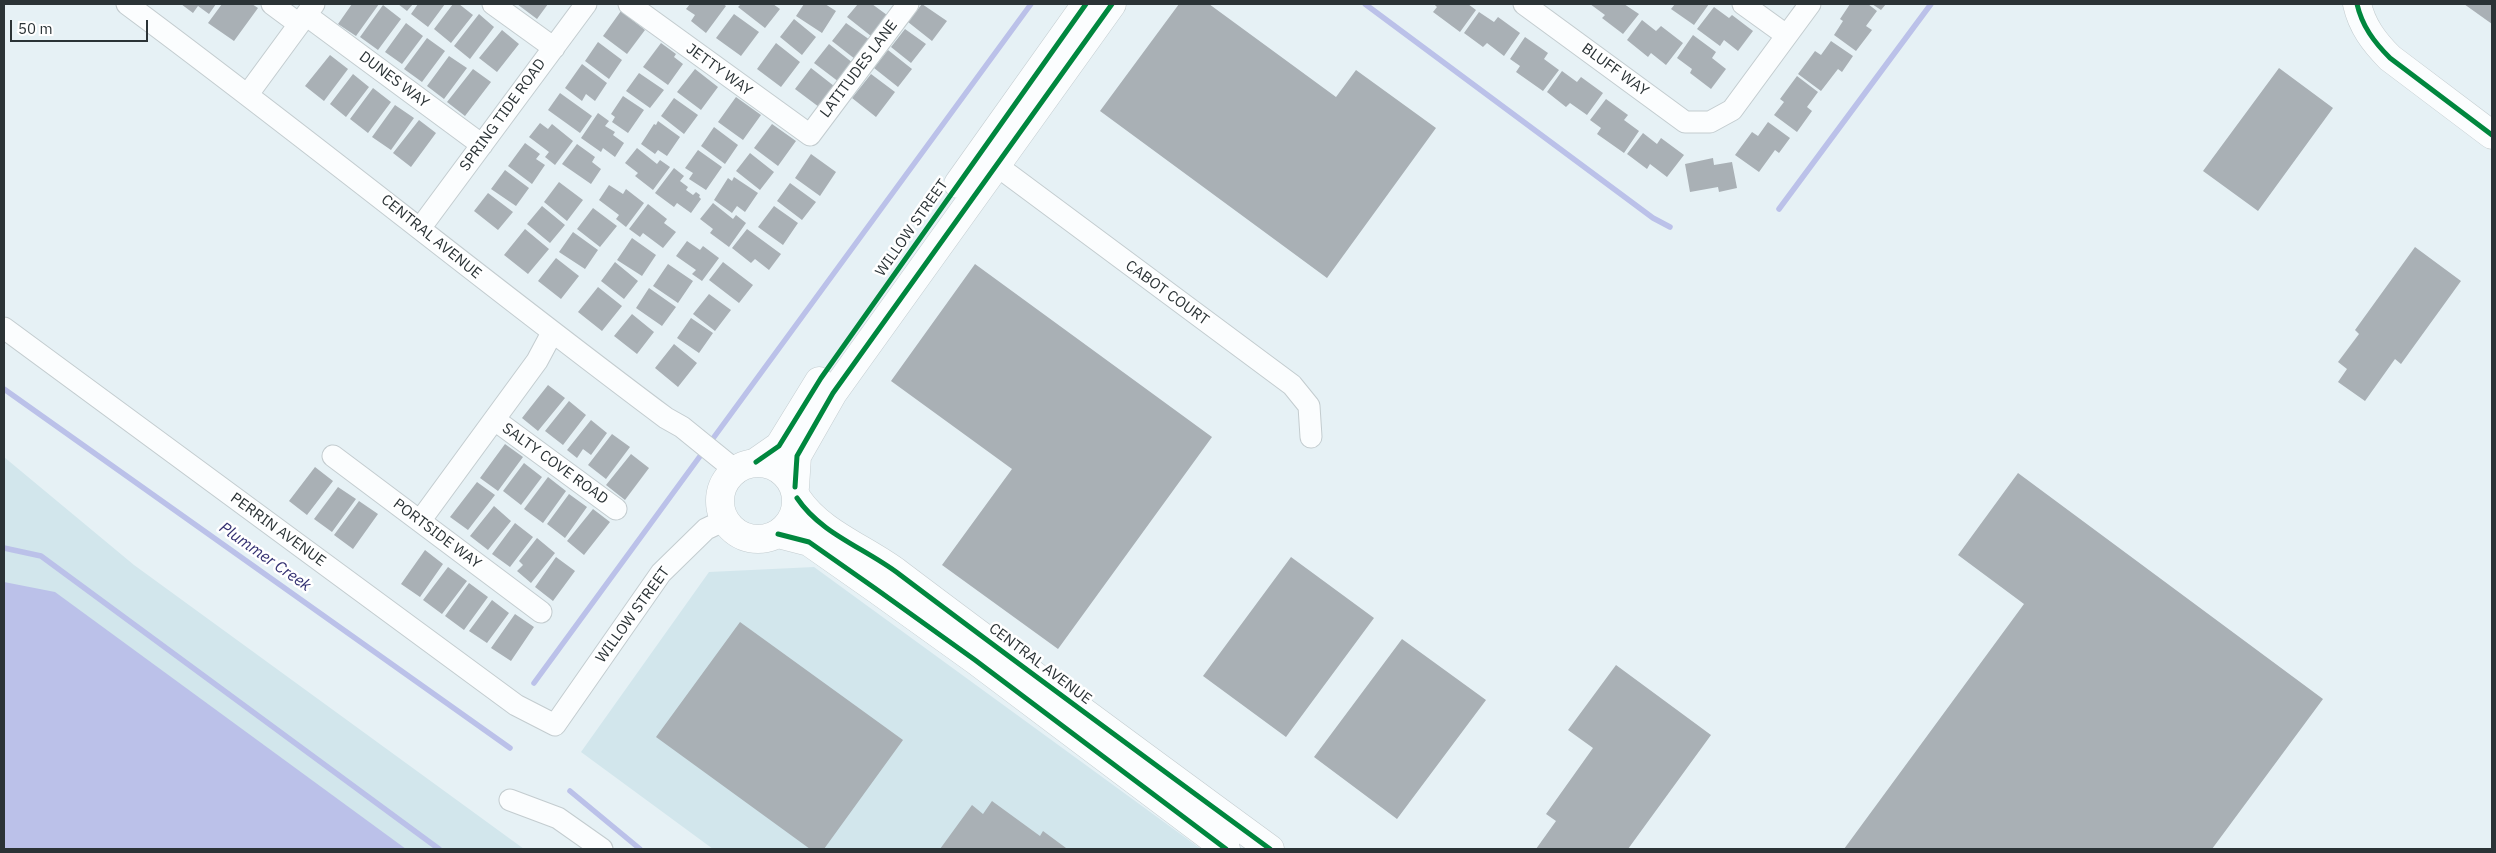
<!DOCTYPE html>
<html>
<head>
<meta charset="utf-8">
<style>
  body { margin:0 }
  #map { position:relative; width:2496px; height:853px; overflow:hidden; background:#e6f1f5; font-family:"IBM Plex Sans",sans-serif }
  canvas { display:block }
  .frame { position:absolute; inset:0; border:5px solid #2b3336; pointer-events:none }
  .scale { position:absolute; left:10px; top:20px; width:138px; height:22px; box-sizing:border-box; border:2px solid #2b3336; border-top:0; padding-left:6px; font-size:15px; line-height:18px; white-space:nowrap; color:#2b3336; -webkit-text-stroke:4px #fff; paint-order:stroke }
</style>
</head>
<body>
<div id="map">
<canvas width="2496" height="853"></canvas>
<div class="frame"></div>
<div class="scale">50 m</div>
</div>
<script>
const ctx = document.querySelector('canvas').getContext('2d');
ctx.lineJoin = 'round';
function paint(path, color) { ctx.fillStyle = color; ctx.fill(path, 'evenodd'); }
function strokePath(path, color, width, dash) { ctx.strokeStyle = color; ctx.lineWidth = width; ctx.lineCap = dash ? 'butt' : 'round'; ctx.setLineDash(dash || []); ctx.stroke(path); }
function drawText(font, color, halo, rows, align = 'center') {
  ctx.font = font + ' "IBM Plex Sans",sans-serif'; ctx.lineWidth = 5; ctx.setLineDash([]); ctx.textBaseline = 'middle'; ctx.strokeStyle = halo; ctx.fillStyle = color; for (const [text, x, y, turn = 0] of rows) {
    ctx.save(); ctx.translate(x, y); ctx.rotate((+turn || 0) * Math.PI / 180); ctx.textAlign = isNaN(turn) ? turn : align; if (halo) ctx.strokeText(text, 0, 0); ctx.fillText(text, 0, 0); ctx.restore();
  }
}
paint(new Path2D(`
  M4 457 134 565 524 849H4Z
  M814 567 1201 849H713L581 752 709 572Z`), '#d2e6ec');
paint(new Path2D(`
  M4 582 55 592 406 849H4Z`), '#bbc1e9');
strokePath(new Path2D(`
  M1365 4 1653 218 1670 227
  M1779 209 1931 4
  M4 389 510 748
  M4 548 41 556 439 849
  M534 683 1031 4
  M570 791 640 849`), '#bbc1e9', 5.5);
paint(new Path2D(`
  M181 4H216L209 14 198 6 193 13Z
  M222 4H252L258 8 234 41 208 23Z
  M352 4H379L356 36 338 24Z
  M398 4H413L407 11Z
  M418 4H445L428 27 411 14Z
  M453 4H459L473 15 451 43 434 29Z
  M517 4H548L537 19Z
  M690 4H723L726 6 706 33 691 21 695 15 686 9Z
  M741 4H773L780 9 765 28 738 7Z
  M804 4H825L836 11 822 33 796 16Z
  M858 4H872L887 15 871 36 847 17Z
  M922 4 947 21 932 41 908 22Z
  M1179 4H1209L1336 97 1356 70 1436 128 1327 278 1100 111Z
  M1434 4H1468L1476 10 1460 32 1433 12 1437 7Z
  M1590 4H1624L1639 14 1623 34 1602 18 1605 15Z
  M1675 4H1709L1694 25 1671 9Z
  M1850 4H1868L1877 11 1866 26 1872 30 1856 51 1834 35 1843 21 1840 19Z
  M1872 4H1886L1881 10Z
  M2464 4H2492V24Z
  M383 5 401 19 378 50 360 37Z
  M1714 7 1729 18 1732 15 1753 31 1738 51 1724 40 1720 46 1697 29Z
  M621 11 645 30 627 54 603 36Z
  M1479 12 1494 22 1498 17 1520 33 1504 56 1487 43 1483 47 1464 33Z
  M479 14 494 27 470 59 454 46Z
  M734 14 759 32 741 56 716 38Z
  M794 19 816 37 802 55 780 37Z
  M1642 20 1656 31 1661 26 1683 43 1666 65 1651 53 1648 57 1627 40Z
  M406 23 423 36 402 64 385 52Z
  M846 23 870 40 855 59 832 41Z
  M905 29 926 44 911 63 891 47Z
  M502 30 519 44 497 72 479 58Z
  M1693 35 1716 52 1712 58 1726 69 1711 89 1690 73 1692 69 1677 58Z
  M1525 37 1548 53 1544 59 1559 70 1543 91 1516 72 1520 66 1510 59Z
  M427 38 445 51 422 82 404 69Z
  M1831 41 1853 56 1842 72 1838 69 1821 91 1798 74 1815 51 1821 55Z
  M598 42 622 60 609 79 585 61Z
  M661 43 676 54 674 57 683 64 668 85 643 67Z
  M776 43 800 62 781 87 757 69Z
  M829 44 853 63 839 82 814 63Z
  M888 50 912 69 898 87 874 68Z
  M330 55 348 69 324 101 305 86Z
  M449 56 467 68 444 99 427 86Z
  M582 64 607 83 595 101 586 94 582 101 565 88Z
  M811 68 834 86 819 107 795 89Z
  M2279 68 2333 108 2258 211 2203 171Z
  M473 69 491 82 465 116 447 102Z
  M695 69 718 87 701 110 677 92Z
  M1562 71 1577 82 1581 77 1603 93 1587 115 1570 103 1566 107 1547 92Z
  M639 73 664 90 650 108 626 91Z
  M353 74 369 87 346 117 330 104Z
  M871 74 895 92 876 117 852 98Z
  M1797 76 1818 92 1807 107 1812 111 1797 132 1774 115 1784 102 1780 99Z
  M373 88 391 102 368 133 350 119Z
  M560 93 592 116 580 133 548 110Z
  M623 96 644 110 628 133 612 122 615 117 611 114Z
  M736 97 761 115 743 140 718 122Z
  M674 98 698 115 684 134 661 116Z
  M1606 99 1628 115 1624 120 1639 131 1624 153 1597 134 1601 128 1590 120Z
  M395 105 414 118 391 150 372 137Z
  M598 113 609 121 605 126 615 132 613 135 624 143 615 157 603 148 601 152 581 138Z
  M419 120 436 133 411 167 393 153Z
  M658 121 680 137 667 156 658 150 655 154 641 144 654 124 656 125Z
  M1768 122 1790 138 1779 153 1775 150 1759 172 1735 155 1752 132 1758 136Z
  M540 123 548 129 552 124 573 141 555 165 545 157 549 152 529 137Z
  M772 124 796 141 778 166 754 148Z
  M714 127 738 145 725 164 701 146Z
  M1643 133 1657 144 1661 138 1684 155 1667 177 1650 164 1647 169 1627 154Z
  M525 143 540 154 536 159 545 165 532 184 508 166Z
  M577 144 595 157 592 162 601 169 591 184 562 164Z
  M637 148 657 164 660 160 670 167 653 190 635 176 638 173 625 163Z
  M698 150 722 167 706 190 689 179 693 173 685 168Z
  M750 153 774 172 760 190 736 171Z
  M811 154 836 172 820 196 795 178Z
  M1713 158 1714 165 1732 162 1737 188 1719 192 1718 187 1690 192 1685 164Z
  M674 168 684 176 680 181 688 187 686 190 693 195 696 192 700 195 699 197 701 199 691 213 677 203 674 207 655 193Z
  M505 170 529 188 516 206 491 189Z
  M734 177 758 193 745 212 737 206 732 213 714 200 728 178 732 181Z
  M559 182 583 200 567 221 544 202Z
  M790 183 816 202 802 220 777 201Z
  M609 185 623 194 626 189 644 203 626 227 616 219 619 215 599 200Z
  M488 193 513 212 498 230 474 211Z
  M713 203 733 219 736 215 746 223 729 247 710 233 713 229 700 219Z
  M648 204 667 219 664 223 676 232 663 248 643 233 640 237 629 229Z
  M542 206 565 225 550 243 527 224Z
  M774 206 798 223 783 245 758 227Z
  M593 208 617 226 600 247 577 229Z
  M525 229 549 249 528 274 504 255Z
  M747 229 781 254 769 270 755 259 751 263 732 248Z
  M573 232 598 250 585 269 559 252Z
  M632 238 656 255 642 276 617 260Z
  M687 241 700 250 703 246 719 258 702 281 692 274 696 270 676 256Z
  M2415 247 2461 281 2401 364 2395 359 2365 401 2338 382 2347 369 2338 362 2359 334 2355 330Z
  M556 258 579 276 561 299 538 281Z
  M615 262 638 281 624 299 601 281Z
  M723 262 753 285 739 303 709 280Z
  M668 264 693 281 678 303 653 286Z
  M975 264 1212 437 1058 649 942 565 1012 469 891 381Z
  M598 287 622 306 602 331 578 312Z
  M649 288 676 307 662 326 636 308Z
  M709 294 731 310 715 331 693 314Z
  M632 314 654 332 637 354 614 336Z
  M691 318 713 333 699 353 677 338Z
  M674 344 697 363 678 387 655 368Z
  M548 385 565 398 538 431 522 418Z
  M569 401 586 415 563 445 545 431Z
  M591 420 607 433 591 455 583 449 577 458 567 450Z
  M612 434 630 447 606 479 588 465Z
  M505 444 523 457 498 491 480 478Z
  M631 454 649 468 625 500 606 485Z
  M524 463 542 477 521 505 503 491Z
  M315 467 333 481 307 515 289 501Z
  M2018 473 2323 699 2212 849H1844L2024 604 1958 555Z
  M548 477 566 491 543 523 524 509Z
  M477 482 495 495 468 530 450 517Z
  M338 487 356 499 332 532 314 519Z
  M569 494 587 507 565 538 547 524Z
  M359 501 378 514 353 549 334 535Z
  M494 506 511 521 488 550 470 536Z
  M593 509 610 522 584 555 567 541Z
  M515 523 533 537 510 567 492 554Z
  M537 538 555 553 531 583 517 571 523 565 519 561Z
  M425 550 443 564 420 597 401 584Z
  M556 557 575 571 553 601 535 587Z
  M1291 557 1374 618 1286 737 1203 676Z
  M448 567 467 581 442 614 423 600Z
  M469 583 488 597 464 630 445 616Z
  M492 600 509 613 487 643 469 631Z
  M515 614 534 627 511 661 491 648Z
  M740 622 903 740 824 849H810L656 737Z
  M1402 639 1486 700 1397 819 1314 757Z
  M1616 665 1711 735 1628 849H1536L1556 821 1546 814 1593 748 1568 730Z
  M992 801 1040 836 1043 831 1066 848 940 849 972 805 983 814Z`), '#a9b0b5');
const street = new Path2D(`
  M127 4C309 139 484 282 666 418L682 427 735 470
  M272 4 299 24
  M493 4 554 48
  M629 4 810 135 908 4
  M1524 4 1685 122H1710L1732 110 1810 4
  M1743 4 1786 35
  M306 15 482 145
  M248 94 314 4
  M996 165 1292 385 1309 406 1311 437
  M421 227 586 4
  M4 328 516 705 555 725 661 573 706 529 725 520
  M495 420 616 509
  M333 456 541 612
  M420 521 537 361 552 333
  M510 800 558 818 602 849`);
const secondary = new Path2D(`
  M2357 4C2362 26 2374 42 2390 58L2492 135
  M958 184 1086 4
  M756 462 779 446 819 381
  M720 501a38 38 0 1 1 76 0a38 38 0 1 1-76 0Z
  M795 487 797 456 833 393 1112 4
  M797 498C821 534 865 548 899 574 1022 667 1146 758 1270 849
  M778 534 809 542 876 589 975 660 1226 849`);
strokePath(street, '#c3cccf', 23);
strokePath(secondary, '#c3cccf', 29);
strokePath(street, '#fbfdfe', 21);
strokePath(secondary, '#fbfdfe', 28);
strokePath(new Path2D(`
  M2357 4C2362 26 2374 42 2390 58L2492 135
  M756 462 779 446 821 378 1086 4
  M795 487 797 456 833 393 1112 4
  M797 498C821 534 865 548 899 574 1022 667 1146 758 1270 849
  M778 534 809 542 876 589 975 660 1226 849`), '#00873e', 5);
drawText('15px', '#2b3336', '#fff', [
  ["LATITUDES LANE",859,69,-53],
  ["JETTY WAY",719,70,36],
  ["BLUFF WAY",1615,70,36],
  ["DUNES WAY",394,80,37],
  ["SPRING TIDE ROAD",503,115,-54],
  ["WILLOW STREET",912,228,-55],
  ["CENTRAL AVENUE",431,237,39],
  ["CABOT COURT",1167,293,36],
  ["SALTY COVE ROAD",555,464,36],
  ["PERRIN AVENUE",278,530,36],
  ["PORTSIDE WAY",437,534,37],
  ["WILLOW STREET",633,615,-54],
  ["CENTRAL AVENUE",1040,664,37]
]);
drawText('italic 16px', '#333071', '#fff', [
  ["Plummer Creek",265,557,35]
]);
</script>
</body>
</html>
